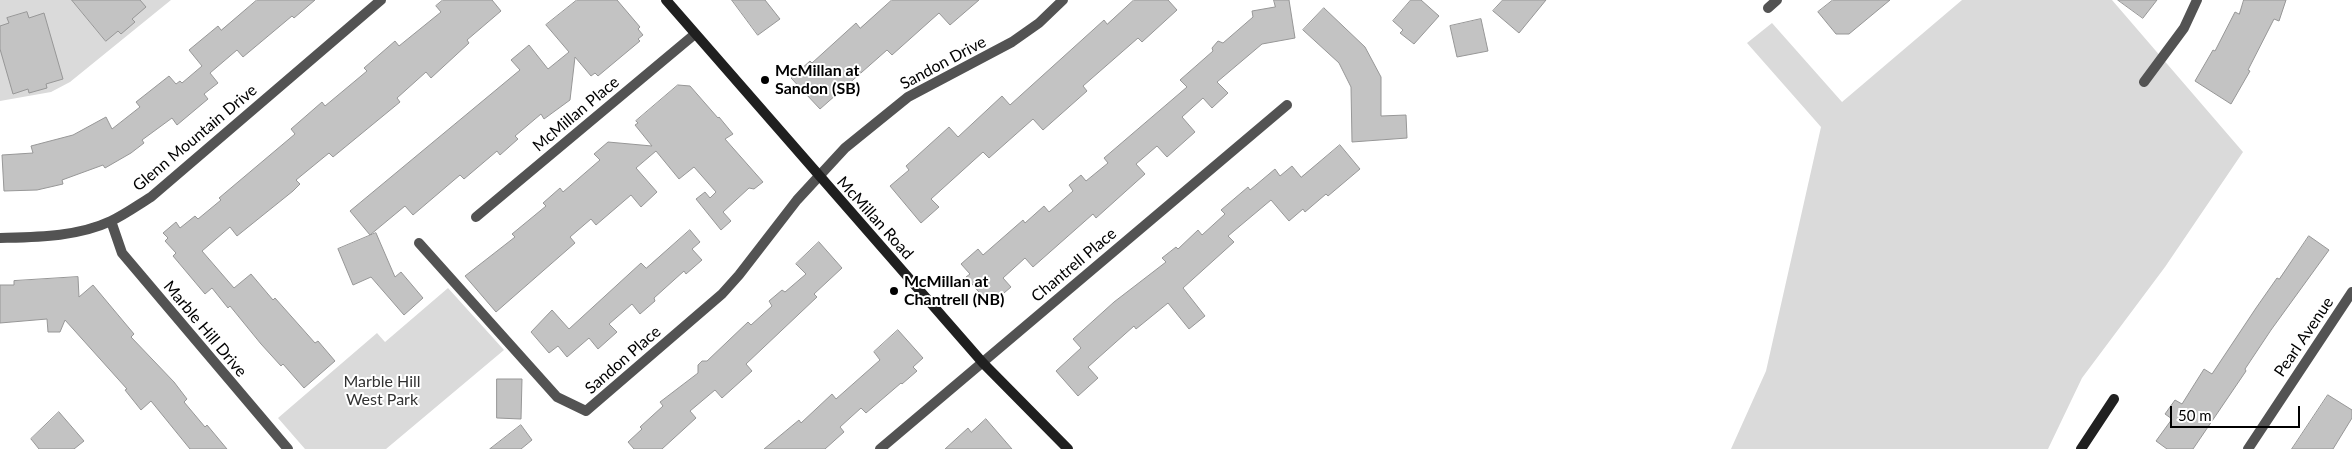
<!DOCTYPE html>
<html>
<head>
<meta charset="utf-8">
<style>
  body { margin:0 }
  #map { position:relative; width:2352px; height:449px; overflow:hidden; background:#fff; font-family:Lato,sans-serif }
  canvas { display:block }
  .scale { position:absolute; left:2170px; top:406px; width:130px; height:22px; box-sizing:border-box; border:2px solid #000; border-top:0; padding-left:6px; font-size:15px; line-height:18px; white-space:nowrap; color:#000; -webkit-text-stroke:4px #fff; paint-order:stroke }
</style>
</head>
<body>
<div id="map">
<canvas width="2352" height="449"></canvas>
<div class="scale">50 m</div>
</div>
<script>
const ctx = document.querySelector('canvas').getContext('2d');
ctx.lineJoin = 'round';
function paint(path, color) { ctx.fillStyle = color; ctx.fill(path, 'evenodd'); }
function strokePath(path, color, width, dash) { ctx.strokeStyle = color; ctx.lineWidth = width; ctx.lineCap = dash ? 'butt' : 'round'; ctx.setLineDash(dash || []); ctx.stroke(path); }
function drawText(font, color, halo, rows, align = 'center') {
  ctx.font = font + ' Lato,sans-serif'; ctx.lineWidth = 4; ctx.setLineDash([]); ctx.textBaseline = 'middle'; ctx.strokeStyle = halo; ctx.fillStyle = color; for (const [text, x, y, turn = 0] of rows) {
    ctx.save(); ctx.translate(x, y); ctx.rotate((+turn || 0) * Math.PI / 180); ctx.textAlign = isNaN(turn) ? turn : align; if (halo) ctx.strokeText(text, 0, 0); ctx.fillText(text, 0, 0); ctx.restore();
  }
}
paint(new Path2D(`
  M0 0H171L70 82 51 92 0 101Z
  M1962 0H2112L2243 152 2165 267 2082 378 2048 449H1731L1766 371 1821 127 1747 43 1772 23 1842 102Z
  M448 288 504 350 386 449H305L278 418 377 333 385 342Z`), '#dadada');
const building = new Path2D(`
  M72 0H140L146 7 132 19 135 22 121 34 118 31 106 41Z
  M257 0H315L294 18 292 16 243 57 237 50 210 73 218 83 204 94 208 99 177 125 172 118 142 140 144 143 131 153 105 168 103 165 62 180 63 184 37 190 4 191 2 155 33 153 31 146 73 135 106 117 112 129 140 107 136 102 169 76 176 84 180 81 182 83 202 66 189 50 218 26 221 30Z
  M443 0H492L501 11 467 40 469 43 431 78 426 72 397 98 400 102 333 157 329 153 296 180 300 184 293 191 237 236 230 227 202 251 234 288 251 274 273 300 275 298 315 343 318 341 335 361 304 388 283 364 281 366 261 344 230 306 228 308 212 288 205 294 173 256 176 253 165 241 168 238 163 233 176 222 180 228 195 216 198 219 221 200 219 198 295 134 291 129 322 102 325 106 367 71 364 68 395 41 399 46 441 12 436 6Z
  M577 0H617L640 27 638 29 643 35 638 39 640 41 598 76 595 73 591 76 575 57 570 100 544 119 541 114 515 136 518 139 500 155 497 151 464 179 460 175 413 215 405 206 370 235 350 211 520 70 511 60 529 45 548 69 569 52 546 25Z
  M732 0H765L780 19 758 35Z
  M892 0H979L950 25 939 13 892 55 887 50 820 109 791 78 810 61 812 63 856 23 860 28Z
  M1134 0H1168L1177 10 1142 42 1138 38 1083 86 1087 91 1043 130 1033 119 989 158 983 152 931 199 939 207 921 223 890 186 909 170 906 166 949 127 958 137 1002 96 1010 105 1104 20 1107 24Z
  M1274 0H1289L1295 38 1262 44 1217 82 1228 93 1212 108 1203 98 1182 117 1195 132 1167 157 1157 146 1136 164 1145 174 1096 218 1093 214 1033 267 1025 258 1003 278 1011 287 990 305 966 277 970 274 961 264 978 249 983 255 1023 220 1025 223 1044 206 1049 212 1073 191 1069 185 1081 175 1086 181 1108 163 1104 158 1187 87 1180 80 1213 51 1212 48 1218 41 1223 43 1253 17 1252 11 1275 7Z
  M1411 0H1421L1439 16 1414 44 1400 33 1403 30 1393 21Z
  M1503 0H1546L1519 33 1493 11Z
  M1833 0H1890L1849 34H1836L1818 12Z
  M2118 0H2157L2143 18Z
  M2244 0H2286L2279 21 2274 19 2248 70 2250 71 2231 104 2195 81 2213 50 2215 51 2235 12 2239 14Z
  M1324 8 1365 47 1381 77V116L1406 115 1407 138 1352 142 1351 87 1339 63 1303 30Z
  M27 12 29 18 44 13 63 79 46 84 47 88 29 93 28 89 13 94 0 49V26L9 23 7 18Z
  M1481 19 1488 51 1457 57 1450 26Z
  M678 85 690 86 718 118 719 117 733 134 725 139 763 182 754 189 749 188 723 212 731 221 721 230 696 199 705 192 710 198 716 192 694 167 679 179 656 151 636 168 657 192 641 207 631 195 596 225 591 219 570 237 575 243 496 312 465 276 515 237 512 234 546 206 543 203 560 188 563 192 600 160 594 154 608 142 652 146 635 125 638 123 636 121Z
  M1340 145 1360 169 1328 196 1326 194 1305 212 1303 209 1289 221 1271 200 1228 236 1234 242 1183 288 1205 316 1189 329 1168 303 1136 329 1134 326 1088 367 1098 378 1078 396 1056 371 1081 348 1073 339 1114 302 1166 262 1162 258 1176 247 1178 249 1198 230 1202 235 1225 214 1221 210 1248 187 1250 190 1275 169 1280 176 1292 166 1301 177Z
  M690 230 700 242 692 249 702 260 686 274 684 271 654 298 655 301 640 314 632 304 609 324 617 332 598 349 589 338 567 357 558 346 549 353 531 332 552 310 569 329 641 263 646 268Z
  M376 233 395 277 401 272 423 298 404 315 371 277 353 285 338 249Z
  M2309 236 2329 250 2271 330 2245 369 2246 371 2193 449H2167L2156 441 2172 419 2165 414 2175 400 2182 404 2204 369 2212 374 2256 308 2277 278 2279 279Z
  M819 242 842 268 814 294 817 297 746 364 752 371 722 398 715 390 690 411 696 418 662 449H634L628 442 642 429 640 427 663 406 660 402 698 373V365L702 361H707L748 322 751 325 772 306 769 301 782 290 785 292 806 274 796 264Z
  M78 277 79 297 93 285 134 334 131 337 174 382 187 399 184 402 205 427 207 425 227 449H190L151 401 141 410 125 390 127 389 65 320 60 332H48L47 319 0 323V285H14V281Z
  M898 330 923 358 913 367 917 371 902 384 901 383 866 413 861 408 840 427 844 432 825 449H764L799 420 801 423 832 394 836 399 880 360 874 352Z
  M497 379H522L521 419 497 418Z
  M2328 395 2352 410V418L2333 449H2292Z
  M59 412 84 441 74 449H39L31 439Z
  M986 419 1012 449H945L968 428 971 432Z
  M521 425 532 440 521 449H490Z`);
paint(building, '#c3c3c3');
strokePath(building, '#979797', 1);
strokePath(new Path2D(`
  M1768 8 1777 0
  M2144 82 2184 28 2197 0
  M476 217 695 34
  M111 221 122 253 288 449
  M0 238C36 237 77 237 111 221 124 215 138 205 151 197L381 0
  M419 243 557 397 586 411 722 294 739 275 797 200 845 148 908 97 1012 42 1039 23 1063 0
  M880 449 1287 105
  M2248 449 2352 292`), '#535353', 10);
strokePath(new Path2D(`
  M666 0 983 363 1068 449
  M2081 449 2114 399`), '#202020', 10);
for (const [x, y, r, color] of [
  [765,80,5,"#000"],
  [894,291,5,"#000"]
]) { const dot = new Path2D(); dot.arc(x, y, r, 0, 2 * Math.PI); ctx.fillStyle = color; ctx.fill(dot); strokePath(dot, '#fff', 2); }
drawText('16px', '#000', '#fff', [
  ["Sandon Drive",943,63,-28],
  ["McMillan Place",576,114,-40],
  ["Glenn Mountain Drive",195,138,-40],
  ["McMillan Road",875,218,48],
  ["Chantrell Place",1074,265,-40],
  ["Marble Hill Drive",205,329,50],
  ["Pearl Avenue",2304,337,-56],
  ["Sandon Place",623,360,-41]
]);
drawText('bold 16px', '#000', '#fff', [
  ["McMillan at",775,71],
  ["Sandon (SB)",775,89],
  ["McMillan at",904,282],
  ["Chantrell (NB)",904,300]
], 'left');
drawText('16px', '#313131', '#fff', [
  ["Marble Hill",382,382],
  ["West Park",382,400]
]);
</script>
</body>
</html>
